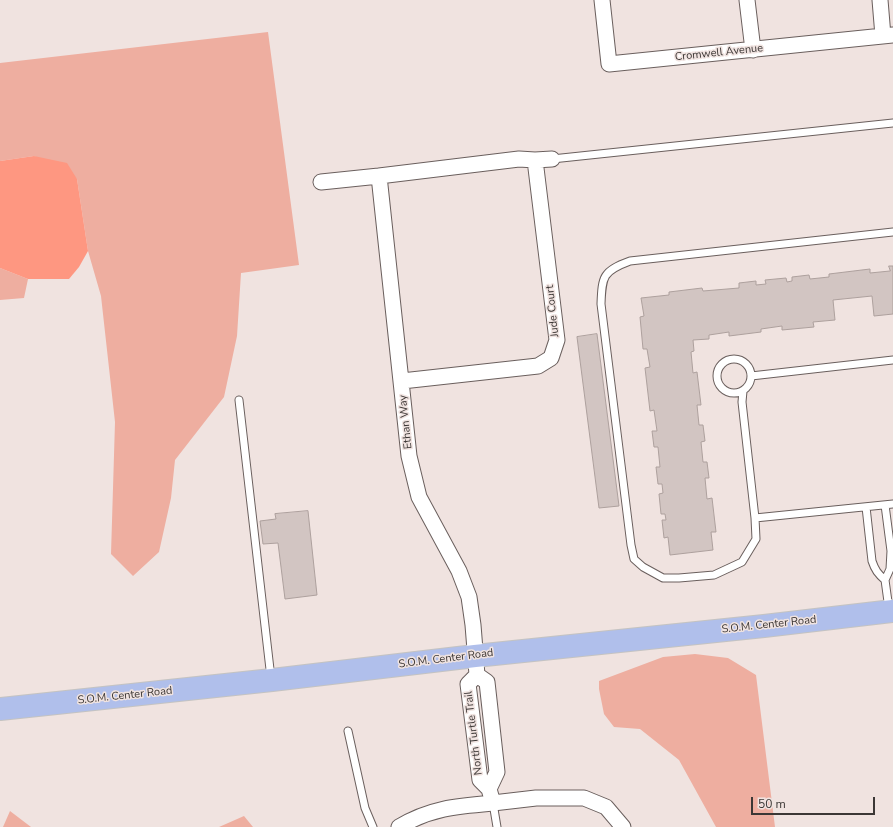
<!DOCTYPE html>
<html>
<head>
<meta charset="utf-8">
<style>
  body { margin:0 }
  #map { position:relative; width:893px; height:827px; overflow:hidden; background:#f0e3e0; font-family:"Nunito Sans",sans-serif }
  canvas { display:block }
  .scale { position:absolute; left:751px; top:797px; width:124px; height:18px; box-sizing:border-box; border:2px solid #3c3735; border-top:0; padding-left:5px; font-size:12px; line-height:14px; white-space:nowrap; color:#3c3735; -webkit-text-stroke:3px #f0e3e0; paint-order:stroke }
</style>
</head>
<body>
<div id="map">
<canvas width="893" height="827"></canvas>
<div class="scale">50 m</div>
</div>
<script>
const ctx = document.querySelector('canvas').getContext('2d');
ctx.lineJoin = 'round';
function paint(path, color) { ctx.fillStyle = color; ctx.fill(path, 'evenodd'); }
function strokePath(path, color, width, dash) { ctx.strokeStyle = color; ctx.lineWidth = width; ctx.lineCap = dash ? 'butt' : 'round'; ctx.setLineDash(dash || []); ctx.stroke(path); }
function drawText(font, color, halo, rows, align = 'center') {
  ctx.font = font + ' "Nunito Sans",sans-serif'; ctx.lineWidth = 3; ctx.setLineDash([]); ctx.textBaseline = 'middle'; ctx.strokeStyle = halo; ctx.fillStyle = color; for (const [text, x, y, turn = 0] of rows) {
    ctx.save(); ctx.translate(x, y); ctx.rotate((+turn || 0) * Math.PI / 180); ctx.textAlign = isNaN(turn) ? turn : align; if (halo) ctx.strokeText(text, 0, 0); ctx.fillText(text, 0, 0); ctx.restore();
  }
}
paint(new Path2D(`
  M268 32 299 265 241 273 237 336 224 397 175 460 171 498 159 552 133 576 111 554 115 422 101 296 88 251 77 179 34 156 0 161V63Z
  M0 268 28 279 24 298 0 300Z
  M695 654 728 658 756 675 775 827H716L679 760 640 729 614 727 604 714 599 689V681L663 657Z
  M10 811 31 827H3Z
  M244 816 253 827H219Z`), '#eeaea0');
paint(new Path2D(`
  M34 156 67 163 77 179 88 251 79 267 69 279H28L0 268V161Z`), '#fe9781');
const building = new Path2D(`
  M889 266H893V314L874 316 872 296 833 300 835 320 813 322 814 327 782 330V326L761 329V332L729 336V332L709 335V339L693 340 694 351 691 352 693 373 697 372 701 405H697L699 425H703L705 441 701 442 703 462H707L709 478H705L707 499 712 498 716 532H711L713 550 670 555 668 537 664 538 662 520H666L665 514H661L659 494 663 493 662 484H658L656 467H660L658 447H654L652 431H657L654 410 650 411 645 368 650 367 647 349H643L640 317 644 316 641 298 669 295V292L702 288 703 291 739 288V283L756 281V285L766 284 765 280 786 278 787 282 792 281V277L809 275 810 279 829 277V274L870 269V273L890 271Z
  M597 334 619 506 599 508 577 337Z
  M308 511 317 595 285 599 278 543 263 544 260 521 276 519 275 514Z`);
paint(building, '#d2c5c2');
strokePath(building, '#ada09d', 1);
const service = new Path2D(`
  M552 159 893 123
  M717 376a17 17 0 1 1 34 0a17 17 0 1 1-34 0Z
  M751 376 893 360
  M743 391 742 402 755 518 893 504
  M239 400 271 678
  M885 505 891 551 890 569 885 580 889 609
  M866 507 872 561C875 570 878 574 885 580
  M755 518 756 539 742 562 714 575 679 578H663L643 567 634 559 631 545 601 304C602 276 603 271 630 261L893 232
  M348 731 365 808 373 827
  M493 803 497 827`);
const minor = new Path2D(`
  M602 0 609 64 893 35
  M747 0 753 50
  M880 0 883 36
  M379 176 409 456 419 497 459 571 469 597 473 625 477 675 468 684 480 780 489 789 493 803 536 798H584L606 807 623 827
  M321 182 379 176 519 159 535 160 552 159
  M402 381 538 366 551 358 557 340 535 160
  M477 675 487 682 497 772 489 789
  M399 827C430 808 458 806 493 803`);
const primary = new Path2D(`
  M0 709 272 680 475 656 764 626 893 611`);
strokePath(service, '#6a5f5d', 9);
strokePath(minor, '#6a5f5d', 17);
strokePath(primary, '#c4c3c2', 24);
strokePath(service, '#fff', 7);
strokePath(minor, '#fff', 15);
strokePath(primary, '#b0bfeb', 22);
drawText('11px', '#3c3735', '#f0e3e0', [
  ["Cromwell Avenue",719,53,-6],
  ["Jude Court",553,311,-96],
  ["Ethan Way",406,422,-96],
  ["S.O.M. Center Road",769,625,-6],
  ["S.O.M. Center Road",446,659,-7],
  ["S.O.M. Center Road",125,696,-6],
  ["North Turtle Trail",474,733,-97]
]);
</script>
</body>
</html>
